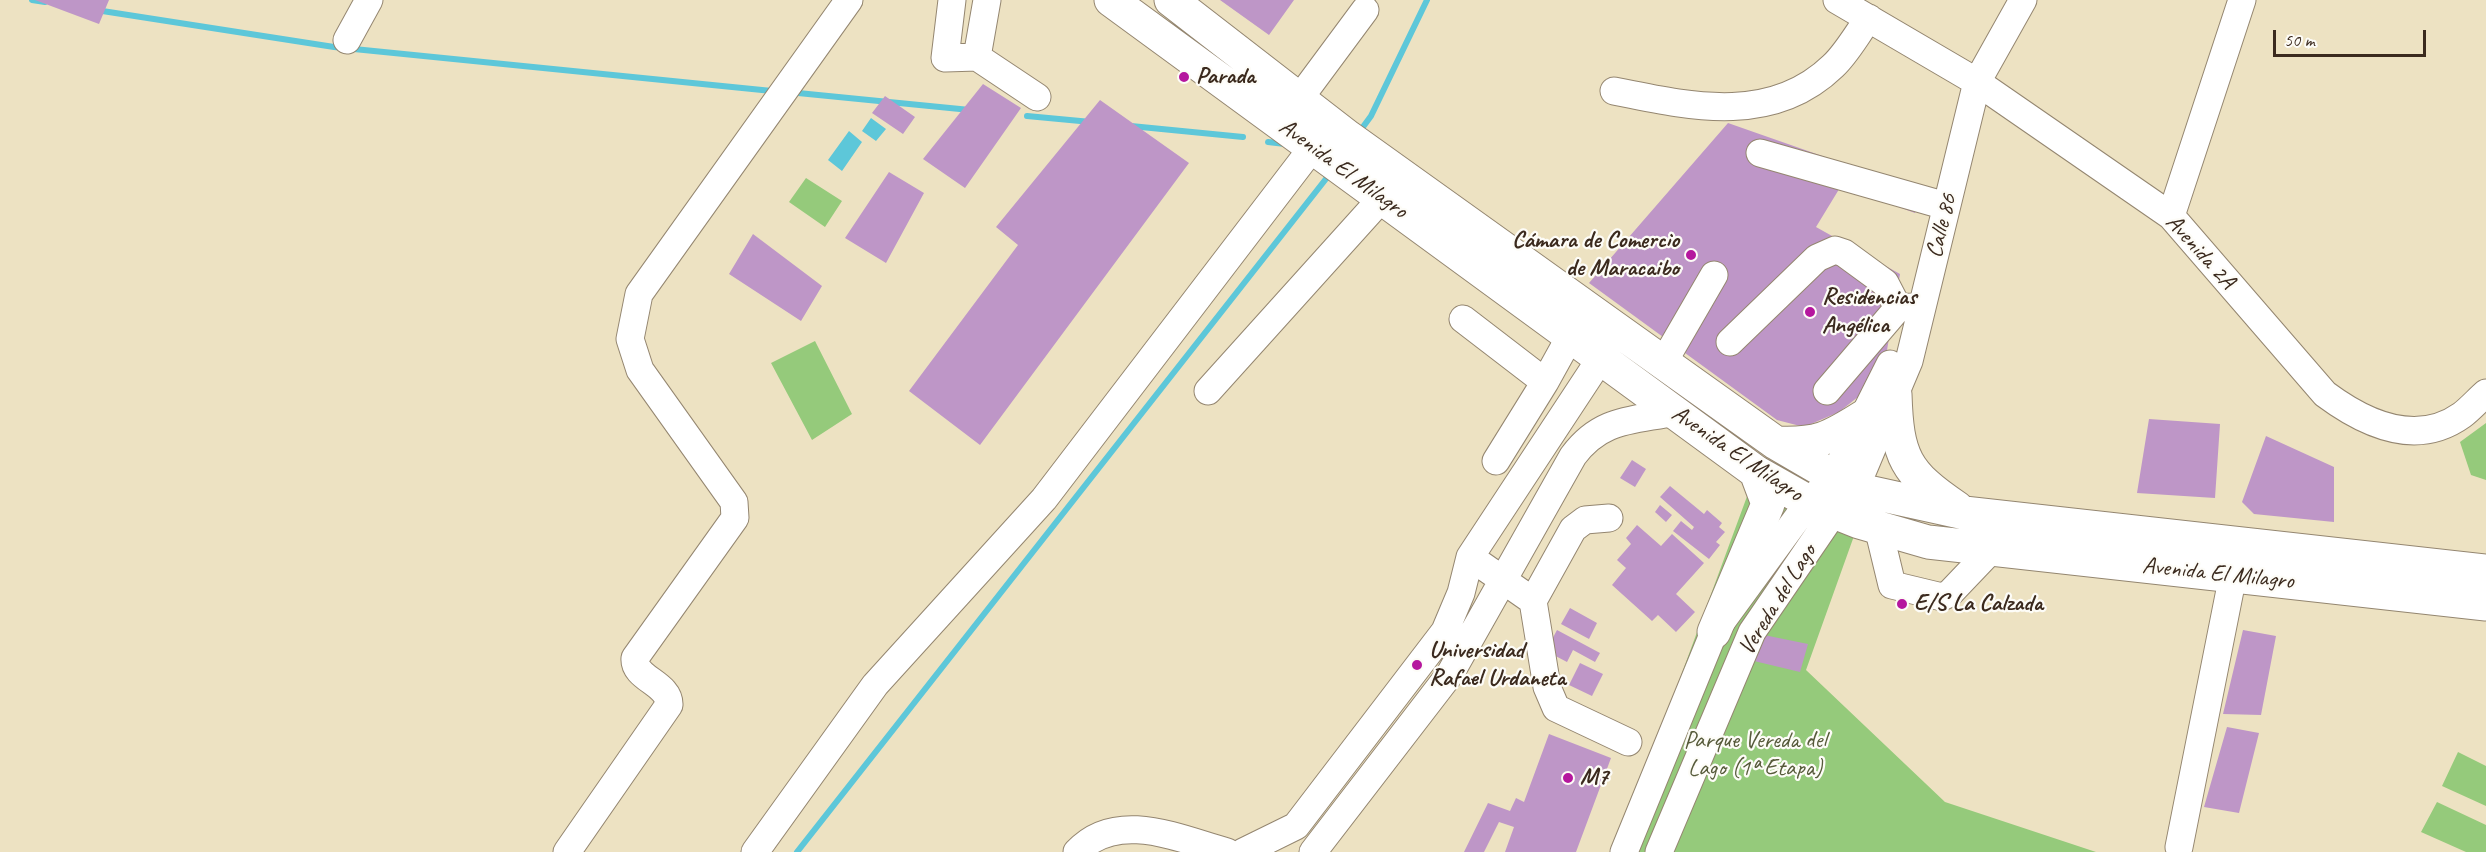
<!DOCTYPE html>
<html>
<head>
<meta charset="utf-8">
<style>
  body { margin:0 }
  #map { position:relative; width:2486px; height:852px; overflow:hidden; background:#ede2c2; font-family:Caveat,sans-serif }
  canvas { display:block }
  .scale { position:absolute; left:2273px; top:30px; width:153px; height:27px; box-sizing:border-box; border:3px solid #3b2a1e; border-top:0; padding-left:8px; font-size:18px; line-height:21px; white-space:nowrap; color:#3b2a1e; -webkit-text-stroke:4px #fdfcf7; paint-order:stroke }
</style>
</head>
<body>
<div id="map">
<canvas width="2486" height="852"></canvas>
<div class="scale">50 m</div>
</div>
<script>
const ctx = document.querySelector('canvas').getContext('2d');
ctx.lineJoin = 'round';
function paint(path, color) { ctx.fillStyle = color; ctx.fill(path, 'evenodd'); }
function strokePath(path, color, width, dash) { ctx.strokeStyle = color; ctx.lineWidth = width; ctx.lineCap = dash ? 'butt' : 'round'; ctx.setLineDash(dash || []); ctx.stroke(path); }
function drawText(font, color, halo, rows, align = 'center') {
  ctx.font = font + ' Caveat,sans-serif'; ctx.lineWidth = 4.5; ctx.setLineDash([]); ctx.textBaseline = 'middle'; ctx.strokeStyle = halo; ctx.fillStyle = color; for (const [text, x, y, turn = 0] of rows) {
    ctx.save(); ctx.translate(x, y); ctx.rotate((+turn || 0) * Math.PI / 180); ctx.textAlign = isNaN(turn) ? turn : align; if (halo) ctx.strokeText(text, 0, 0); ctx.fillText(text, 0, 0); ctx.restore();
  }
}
paint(new Path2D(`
  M806 178 842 201 825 227 789 202Z
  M815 341 852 414 812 440 771 363Z
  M2486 423V480L2471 475 2460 442Z
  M1756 472 1859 522 1806 670 1945 802 2096 852H1616Z
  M2458 752 2486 766V806L2442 786Z
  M2437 802 2486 825V852H2466L2421 832Z`), '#95ca7b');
paint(new Path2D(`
  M871 118 886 129 876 141 862 131Z
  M849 131 862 142 842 171 828 160Z`), '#5dc7d9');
strokePath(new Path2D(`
  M32 0 45 2
  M96 10 334 47 772 91
  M798 93 970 110
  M1027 116 1091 122
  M1131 126 1243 137
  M1360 131 1371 116 1427 0
  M1268 142 1285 144
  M797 852 1329 175`), '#5dc7d9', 6);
paint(new Path2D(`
  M35 0H109L99 24Z
  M1220 0H1294L1269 35Z
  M983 84 1021 108 965 188 923 159Z
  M885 96 915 117 903 134 872 113Z
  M1100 100 1189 163 980 445 909 391 1018 245 996 227Z
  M1728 123 1922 191 1915 213 1841 186 1816 227 1900 274 1887 350 1868 389 1839 412 1804 427 1777 420 1589 283Z
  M889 172 924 193 886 263 845 238Z
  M753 234 822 286 801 321 729 274Z
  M2149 419 2220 424 2215 498 2137 493Z
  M2266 436 2334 467V522L2254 514 2242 502Z
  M1632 460 1646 469 1635 487 1620 478Z
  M1670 486 1704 514 1707 510 1722 523 1719 527 1725 532 1716 542 1720 545 1709 559 1673 531 1681 521 1692 530 1694 527 1660 497Z
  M1660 505 1672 515 1666 522 1655 512Z
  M1637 525 1661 546 1672 534 1704 563 1676 594 1695 612 1676 632 1658 615 1652 621 1612 585 1626 568 1617 560 1631 544 1626 538Z
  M1570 608 1597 623 1589 639 1561 624Z
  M1557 630 1600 653 1595 662 1573 650 1567 662 1546 651Z
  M2243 630 2276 636 2261 715 2223 714Z
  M1759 634 1808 644 1800 672 1754 661Z
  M1580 663 1603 674 1592 696 1569 685Z
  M2227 727 2259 733 2239 813 2204 807Z
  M1549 734 1611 758 1576 852H1505L1514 827 1499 822 1484 852H1464L1488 803 1510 811 1516 798 1524 802Z`), '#be96c7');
const minor = new Path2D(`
  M952 0 945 58 977 57 1037 97
  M1837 0 1977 82 2171 216 2325 394C2364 423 2416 448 2462 415 2470 409 2478 400 2486 393
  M347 40 369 0
  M977 57 987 0
  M1614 91C1688 106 1771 126 1833 66 1847 53 1857 34 1869 18
  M1299 99 1365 10
  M1760 153 1946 206
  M2171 216 2242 0
  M1463 319 1545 382
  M1730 342 1817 258 1835 250 1844 253 1885 283 1898 308 1912 307
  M1663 363 1714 275
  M1208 391 1382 198
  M1827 391 1898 308
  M1496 461 1545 382 1571 335
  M1878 527 1892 585 1942 597 1950 593 1992 549
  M1470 557 1533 601 1547 687 1556 708 1628 742
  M1533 601 1573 529 1585 520 1609 518
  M2179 847 2233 575
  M567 852 669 705C670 683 633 679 635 658L735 518 734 502 640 370 630 339 639 294 849 0
  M755 852 875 685 1044 499 1313 147
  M1077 852C1117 809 1180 839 1227 852
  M1243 852 1296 826 1445 631 1461 593 1470 557 1601 358
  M1313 852 1450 674 1573 456C1601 418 1632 421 1675 412
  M1624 852 1714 632 1809 502 1833 477 1890 364
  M1659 852 1752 632 1834 512 1855 489 1909 361 1977 82 2023 0`);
const major = new Path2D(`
  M1111 0 1756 472 1809 502 1859 522 1928 542 2486 604
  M1171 0 1348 137 1612 326 1776 443 1855 489 1964 513 2486 571
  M1895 394C1897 457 1905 473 1957 508
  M1776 443C1817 445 1830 438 1863 417
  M1714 632 1768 504 1756 472`);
strokePath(minor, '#948670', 29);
strokePath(major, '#948670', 35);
strokePath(minor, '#fff', 27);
strokePath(major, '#fff', 33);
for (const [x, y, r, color] of [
  [1184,77,6,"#b5179e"],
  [1691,255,6,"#b5179e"],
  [1810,312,6,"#b5179e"],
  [1902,604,6,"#b5179e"],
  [1417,665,6,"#b5179e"],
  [1568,778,6,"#b5179e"]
]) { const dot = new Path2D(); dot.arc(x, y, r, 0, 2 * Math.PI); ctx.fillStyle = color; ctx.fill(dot); strokePath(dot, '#fdfcf7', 2); }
drawText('bold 24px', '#3b2a1e', '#fdfcf7', [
  ["Parada",1196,77],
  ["Cámara de Comercio",1679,241,"right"],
  ["de Maracaibo",1679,269,"right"],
  ["Residencias",1822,298],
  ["Angélica",1822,326],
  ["E/S La Calzada",1914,604],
  ["Universidad",1429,651],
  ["Rafael Urdaneta",1429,679],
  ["M7",1580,778]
], 'left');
drawText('24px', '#3b2a1e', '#fdfcf7', [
  ["Avenida El Milagro",1343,169,36],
  ["Calle 86",1942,226,-76],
  ["Avenida 2A",2200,252,48],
  ["Avenida El Milagro",1737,454,34],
  ["Avenida El Milagro",2218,574,6],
  ["Vereda del Lago",1778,600,-58]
]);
drawText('24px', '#565a3a', '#fdfcf7', [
  ["Parque Vereda del",1755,741],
  ["Lago (1ª Etapa)",1755,769]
]);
</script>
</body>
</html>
